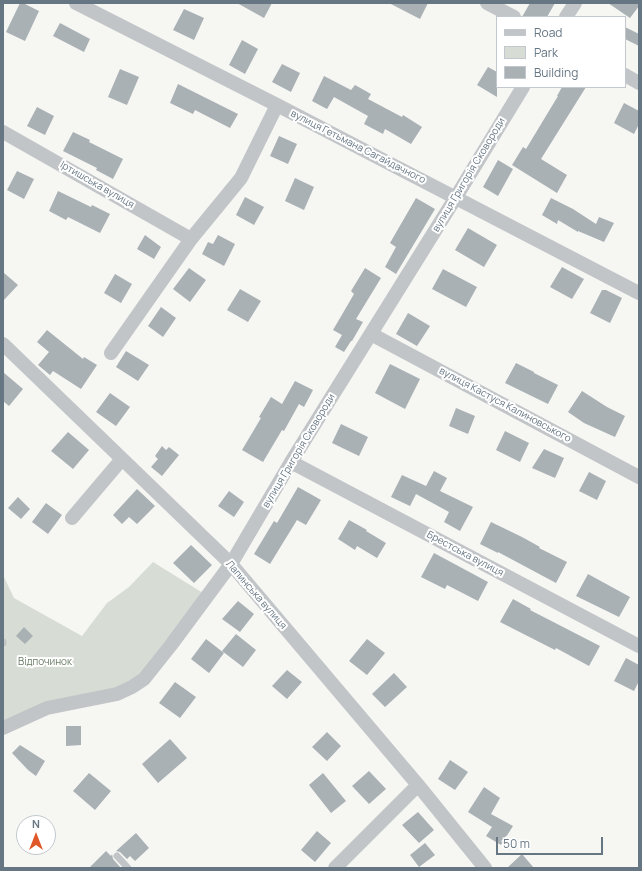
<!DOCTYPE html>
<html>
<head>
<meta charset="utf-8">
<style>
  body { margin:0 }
  #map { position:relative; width:642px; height:871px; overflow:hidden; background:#f6f6f3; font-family:Manrope,sans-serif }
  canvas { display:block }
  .frame { position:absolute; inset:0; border:4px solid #667683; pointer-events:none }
  .legend { position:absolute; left:496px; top:16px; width:130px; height:72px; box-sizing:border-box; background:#fff; border:1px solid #c2c8cd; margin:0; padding:5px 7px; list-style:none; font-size:12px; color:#667683 }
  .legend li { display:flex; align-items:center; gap:8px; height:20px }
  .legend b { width:20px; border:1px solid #c2c8cd }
  .north { position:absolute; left:16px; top:815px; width:40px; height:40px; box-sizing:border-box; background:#fff; border:1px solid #c2c8cd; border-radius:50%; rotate:0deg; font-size:11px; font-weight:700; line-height:16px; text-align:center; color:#667683 }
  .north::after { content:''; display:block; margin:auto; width:14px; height:18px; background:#e05729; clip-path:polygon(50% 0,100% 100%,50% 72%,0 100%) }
  .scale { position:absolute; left:496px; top:837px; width:107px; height:18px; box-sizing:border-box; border:2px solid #667683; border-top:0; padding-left:5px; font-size:12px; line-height:14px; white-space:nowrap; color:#667683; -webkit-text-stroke:3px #fff; paint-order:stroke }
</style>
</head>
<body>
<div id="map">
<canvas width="642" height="871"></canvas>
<div class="frame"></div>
<ul class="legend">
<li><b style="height:5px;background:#c1c5c8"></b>Road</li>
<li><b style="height:11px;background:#d7ddd4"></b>Park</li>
<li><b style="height:11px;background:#a9b1b5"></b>Building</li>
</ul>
<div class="north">N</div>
<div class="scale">50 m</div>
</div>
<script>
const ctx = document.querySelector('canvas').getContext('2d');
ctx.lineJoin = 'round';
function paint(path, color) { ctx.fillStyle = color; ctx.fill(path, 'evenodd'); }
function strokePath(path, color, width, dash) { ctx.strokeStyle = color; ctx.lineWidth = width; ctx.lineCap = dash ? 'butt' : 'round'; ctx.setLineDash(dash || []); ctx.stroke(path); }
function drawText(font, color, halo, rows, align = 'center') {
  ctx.font = font + ' Manrope,sans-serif'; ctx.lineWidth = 4; ctx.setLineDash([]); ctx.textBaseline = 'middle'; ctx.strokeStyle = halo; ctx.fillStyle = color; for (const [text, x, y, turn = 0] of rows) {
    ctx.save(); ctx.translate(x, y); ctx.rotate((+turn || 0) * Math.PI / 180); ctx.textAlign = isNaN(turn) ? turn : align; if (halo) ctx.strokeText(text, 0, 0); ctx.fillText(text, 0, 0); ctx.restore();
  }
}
paint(new Path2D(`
  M153 562 203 593 136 679 127 685 3 722V575L14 598 82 636 107 603 129 587Z`), '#d7ddd4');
paint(new Path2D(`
  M20 3H23L39 11 25 41 6 32Z
  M237 3H272L264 18Z
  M389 3H428L420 19Z
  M530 3H555L547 17H522Z
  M608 3H639V6L630 18Z
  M184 9 204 18 194 40 173 30Z
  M60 23 90 39 84 52 53 36Z
  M625 27 639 34V46L625 39Z
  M242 40 258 49 245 74 229 65Z
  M282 64 300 73 291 92 272 82Z
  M488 67 497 72V97L477 85Z
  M120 69 139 77 127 105 108 97Z
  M324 76 351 90 355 85 371 94 368 99 402 117 403 115 422 127 411 144 385 129 383 134 364 124 368 116 334 97 327 109 312 101Z
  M178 84 238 114 230 128 195 110 193 114 170 103Z
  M562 87H586L541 159 567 175 557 193 512 165 523 147 526 149 558 96H557Z
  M624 103 639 111V124L634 134 614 123Z
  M37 107 54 116 45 135 27 126Z
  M73 132 90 140 89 142 123 159 113 179 96 170 97 168 63 151Z
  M279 136 297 144 288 164 270 156Z
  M498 160 513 169 498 196 483 187Z
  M17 171 34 179 24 199 7 190Z
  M295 178 314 187 304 210 285 201Z
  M58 191 91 207 92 205 110 214 100 233 68 217 66 220 49 211Z
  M245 197 264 207 254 225 236 215Z
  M416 198 435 209 396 274 385 267 396 247 390 243Z
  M551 198 573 209 596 224 599 217 614 223 604 242 578 231V232L558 220 557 224 542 215Z
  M468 228 497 245 484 267 455 250Z
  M145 235 161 247 154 259 137 249Z
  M218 235 235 244 224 266 202 254 208 242 213 244Z
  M562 267 584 279 572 299 550 287Z
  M189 268 206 280 190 302 173 289Z
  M365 268 381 278 356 319 363 322 352 341H351L344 352 335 347 342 335 333 330 354 294 351 291Z
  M443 269 477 287 466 307 432 289Z
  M3 272 18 285 3 301Z
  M115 274 132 284 121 303 104 293Z
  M240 289 261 301 248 322 227 310Z
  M602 290H606L622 298 610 323 590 313Z
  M161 307 176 318 163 337 148 326Z
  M408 313 430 326 417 346 396 334Z
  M47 330 83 359 84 357 97 365 81 389 53 371 50 375 38 365 49 352 37 342Z
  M126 351 149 365 138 381 116 367Z
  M516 363 534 372V373L558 385 548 404 505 383Z
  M390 364 420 379 405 409 375 393Z
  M3 372 23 389 9 406 3 401Z
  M295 381 313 390 304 407 299 404 284 431 282 430 263 462 242 450 261 418 259 417 271 397 282 404Z
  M582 391 607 407 625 416 615 437 584 423 568 412Z
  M110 393 130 407 116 426 96 412Z
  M456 408 475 416 468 434 449 426Z
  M341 424 368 437 359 456 332 443Z
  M505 431 529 443 520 462 496 450Z
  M68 432 89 450 73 469 51 451Z
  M162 446 166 450 169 447 179 455 162 476 151 467 158 459 155 456Z
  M544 449 564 458 555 478 532 468Z
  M434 471 447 478 440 491 473 507 460 531 444 522 449 512 416 494 410 506 391 497 402 475 426 486Z
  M589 472 606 481 597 500 579 491Z
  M298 487 321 500 306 525 297 520 270 564 254 554 274 521 277 523Z
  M137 489 155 506 137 524 129 517 122 524 113 515Z
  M229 491 244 502 234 517 218 506Z
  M18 497 30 509 21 519 8 508Z
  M46 503 62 515 48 534 32 522Z
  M349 520 367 530 366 531 386 543 377 558 357 546 355 550 338 539Z
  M491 522 522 537 540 547 539 548 567 562 556 583 498 552V553L480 544Z
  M191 545 212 565 194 583 173 563Z
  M434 553 488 582 478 601 447 585 445 589 421 577Z
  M588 574 630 597 619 617 576 596Z
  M513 599 531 609 530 610 600 646 589 666 556 648 555 650 500 622Z
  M238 601 254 614 240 632 222 619Z
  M24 627 33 636 25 644 16 636Z
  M236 634 256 650 243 667 222 651Z
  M206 639 224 653 209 673 191 659Z
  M367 639 385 653 367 675 349 661Z
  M626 658 639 665V681L634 691 614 681Z
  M287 670 302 682 287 699 272 686Z
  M394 673 407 687 385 707 372 694Z
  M175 682 196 697 180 718 159 703Z
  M66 726H81V745L66 746Z
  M327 732 341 746 327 761 312 747Z
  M170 739 187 758 158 783 142 764Z
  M20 745 45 761 36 776 28 770 12 753Z
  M450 760 468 772 455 790 438 779Z
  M369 771 386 789 369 804 352 786Z
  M89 773 111 791 95 810 73 791Z
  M323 773 346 801 331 813 309 785Z
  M484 787 500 798 491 814 513 826 501 845 486 836 492 827 468 812Z
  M418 812 434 830 419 843 402 825Z
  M317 831 331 843 315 862 301 850Z
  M136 833 149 848 135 861 130 856 127 859 120 852 116 851Z
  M425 843 435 855 419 867 410 855Z
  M106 851 111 856 112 854 113 859 121 868H89Z
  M522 854 534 868H507Z`), '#a9b1b5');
strokePath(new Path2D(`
  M3 642V643
  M117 856 128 868`), '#c1c5c8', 7);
strokePath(new Path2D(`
  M76 3 277 105 639 293
  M487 3 514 17
  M566 17 575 3
  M625 75 639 83
  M3 132 191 239
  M371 334 639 477
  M3 344 231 564 418 785 485 868
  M111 353 191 239 241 178 277 105
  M291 462 639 646
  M72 518 122 459
  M3 728 47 708 117 694 132 687 144 679 171 645 231 564 291 462 456 197 523 87
  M335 868 418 785`), '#c1c5c8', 14);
drawText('10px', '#667683', '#fff', [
  ["вулиця Гетьмана Сагайдачного",358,147,27],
  ["вулиця Григорія Сковороди",469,175,-59],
  ["Іртишська вулиця",97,185,30],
  ["вулиця Кастуся Калиновського",505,405,28],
  ["вулиця Григорія Сковороди",299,451,-59],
  ["Брестська вулиця",465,554,28],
  ["Лапинська вулиця",256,595,49]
]);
drawText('10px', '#687b64', '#fff', [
  ["Відпочинок",45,662]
]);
</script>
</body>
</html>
